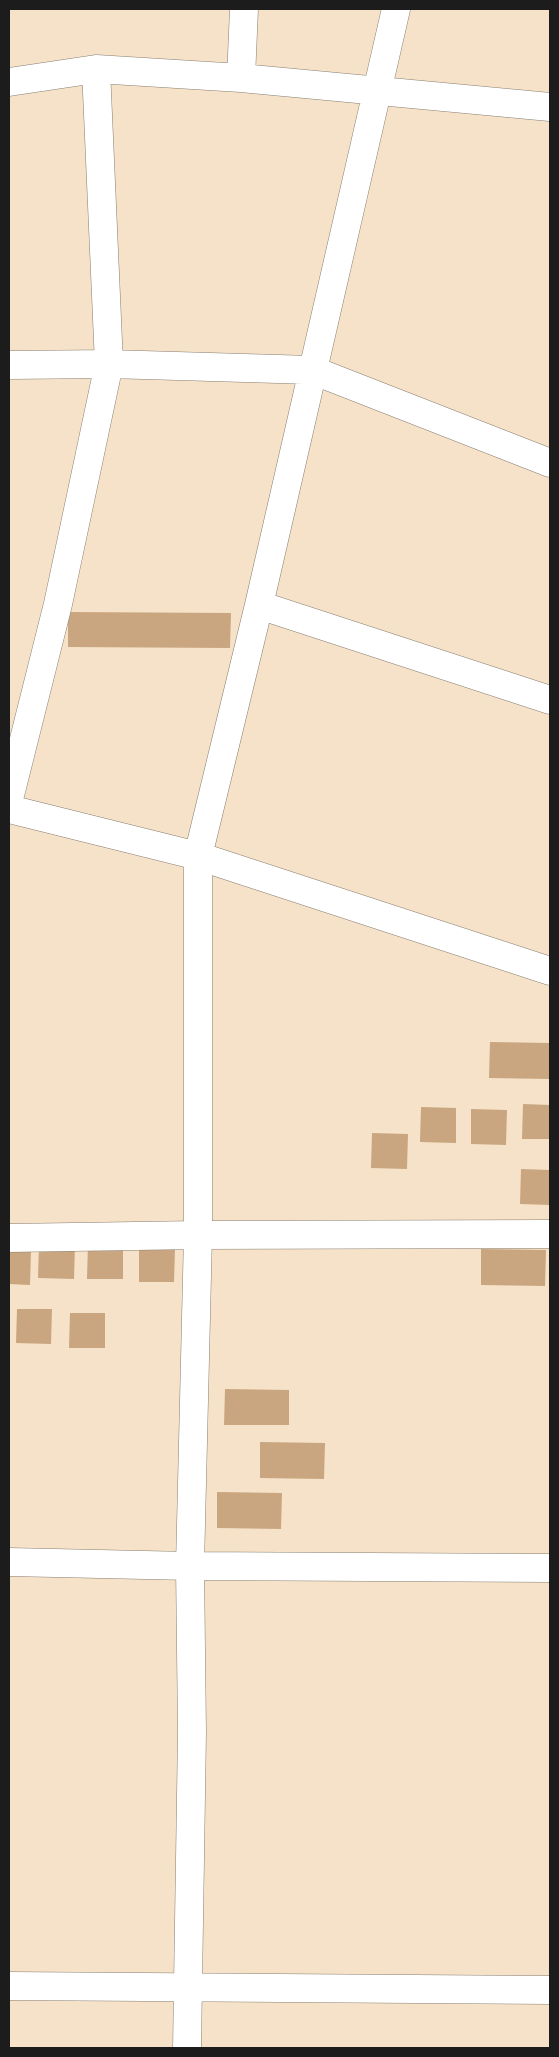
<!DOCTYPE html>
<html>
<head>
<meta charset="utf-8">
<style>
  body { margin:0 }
  #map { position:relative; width:559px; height:2057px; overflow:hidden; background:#f5e2c8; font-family:"Shantell Sans",sans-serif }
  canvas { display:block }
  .frame { position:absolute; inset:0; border:10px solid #1c1c1c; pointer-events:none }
</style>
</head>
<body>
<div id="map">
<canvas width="559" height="2057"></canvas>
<div class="frame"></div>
</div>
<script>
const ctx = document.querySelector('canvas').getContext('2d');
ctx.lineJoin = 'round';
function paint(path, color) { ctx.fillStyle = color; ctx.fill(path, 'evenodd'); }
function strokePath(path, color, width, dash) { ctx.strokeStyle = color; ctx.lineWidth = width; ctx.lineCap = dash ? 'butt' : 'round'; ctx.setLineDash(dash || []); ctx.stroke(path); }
paint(new Path2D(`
  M68 612 231 613 230 648 68 647Z
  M490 1042 550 1043V1079L489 1078Z
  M523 1104 550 1105V1139H522Z
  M421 1107 456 1108V1143L420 1142Z
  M471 1109 507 1110 506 1145 471 1144Z
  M372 1133 408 1134 407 1169 371 1168Z
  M521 1169 550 1170V1205L520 1204Z
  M39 1244H75L74 1279 38 1278Z
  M88 1244 123 1245V1279H87Z
  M139 1247 175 1248 174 1282H139Z
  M481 1249 546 1250 545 1286 481 1285Z
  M9 1250H31L30 1285 9 1284Z
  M17 1309H52L51 1344 16 1343Z
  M70 1313H105V1348H69Z
  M225 1389 289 1390V1425H224Z
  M260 1442 325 1443 324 1479 260 1478Z
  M217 1492 282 1493 281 1529 217 1528Z`), '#c9a680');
const street = new Path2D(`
  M241 78 244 9
  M9 82 96 69 241 78 550 107
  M9 365 109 364 312 370 550 463
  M259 605 550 700
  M9 799 58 604 109 364 96 69
  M9 809 198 856 550 971
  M9 1238 198 1235 550 1234
  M9 1562 190 1566 550 1568
  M9 1986 550 1990
  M187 2048 192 1732 190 1566 198 1235V856L259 605 396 9`);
strokePath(street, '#887f72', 29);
strokePath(street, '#fff', 28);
</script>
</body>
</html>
